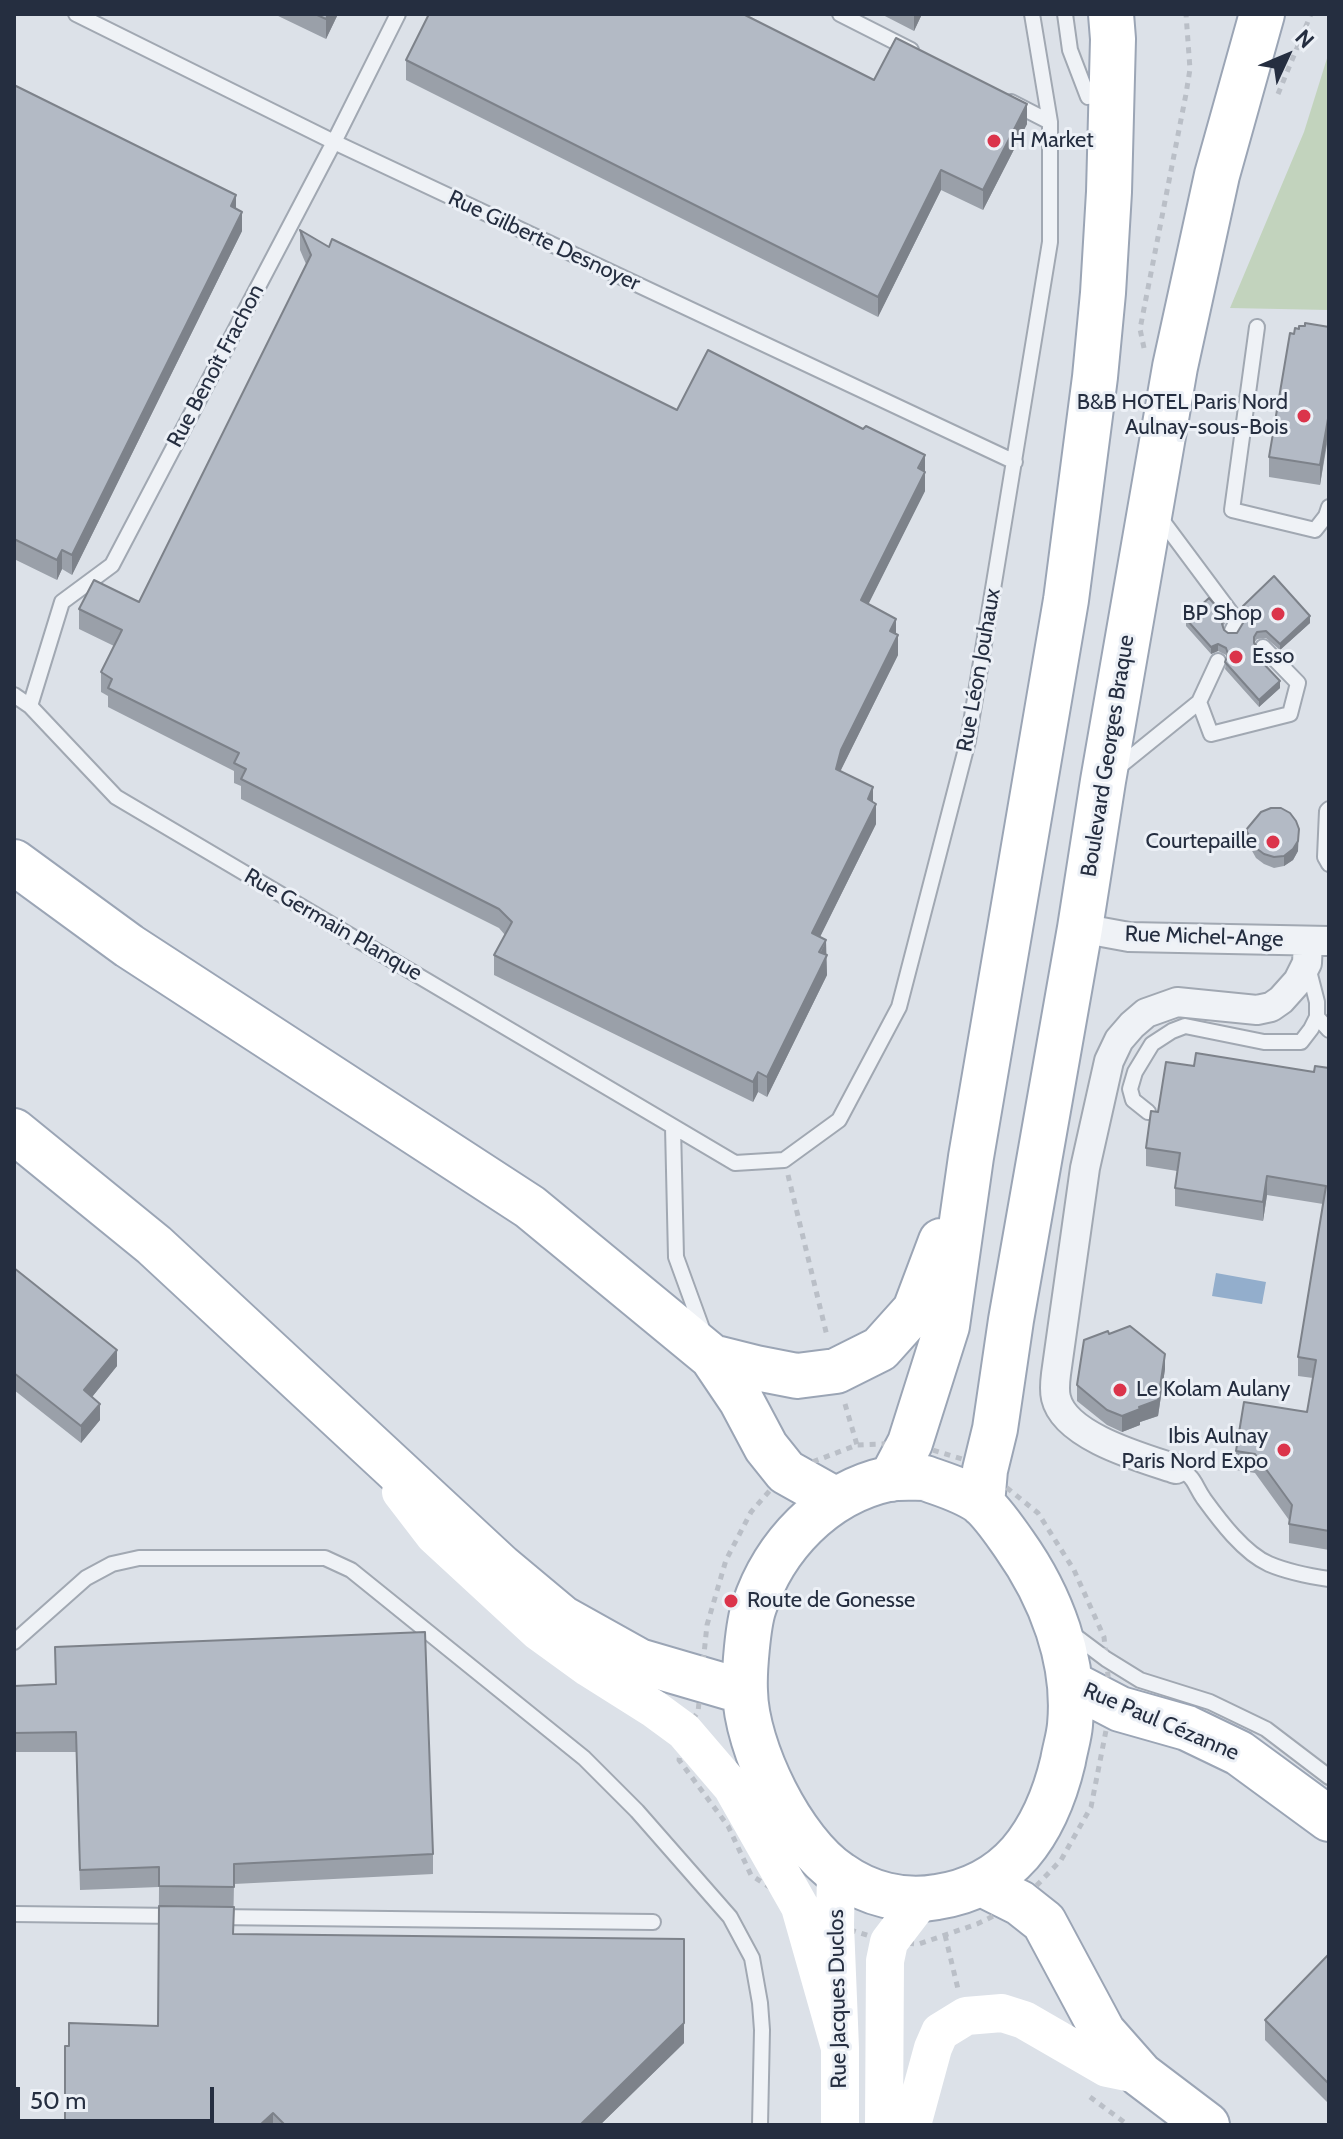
<!DOCTYPE html>
<html>
<head>
<meta charset="utf-8">
<style>
  body { margin:0 }
  #map { position:relative; width:1343px; height:2139px; overflow:hidden; background:#dce1e8; font-family:Cabin,sans-serif }
  canvas { display:block }
  .frame { position:absolute; inset:0; border:16px solid #252e40; pointer-events:none }
  .north { position:absolute; left:1247px; top:16px; width:80px; height:80px; -webkit-text-stroke:6px #ecf0f6; paint-order:stroke; rotate:46deg; font-size:22px; font-weight:700; line-height:32px; text-align:center; color:#252e40 }
  .north::after { content:''; display:block; margin:auto; width:28px; height:36px; background:#252e40; clip-path:polygon(50% 0,100% 100%,50% 72%,0 100%) }
  .scale { position:absolute; left:16px; top:2087px; width:198px; height:36px; box-sizing:border-box; border:4px solid #252e40; border-top:0; padding-left:10px; font-size:24px; line-height:28px; white-space:nowrap; color:#252e40; -webkit-text-stroke:6px #ecf0f6; paint-order:stroke }
</style>
</head>
<body>
<div id="map">
<canvas width="1343" height="2139"></canvas>
<div class="frame"></div>
<div class="north">N</div>
<div class="scale">50 m</div>
</div>
<script>
const ctx = document.querySelector('canvas').getContext('2d');
ctx.lineJoin = 'round';
function paint(path, color) { ctx.fillStyle = color; ctx.fill(path, 'evenodd'); }
function strokePath(path, color, width, dash) { ctx.strokeStyle = color; ctx.lineWidth = width; ctx.lineCap = dash ? 'butt' : 'round'; ctx.setLineDash(dash || []); ctx.stroke(path); }
function drawText(font, color, halo, rows, align = 'center') {
  ctx.font = font + ' Cabin,sans-serif'; ctx.lineWidth = 6; ctx.setLineDash([]); ctx.textBaseline = 'middle'; ctx.strokeStyle = halo; ctx.fillStyle = color; for (const [text, x, y, turn = 0] of rows) {
    ctx.save(); ctx.translate(x, y); ctx.rotate((+turn || 0) * Math.PI / 180); ctx.textAlign = isNaN(turn) ? turn : align; if (halo) ctx.strokeText(text, 0, 0); ctx.fillText(text, 0, 0); ctx.restore();
  }
}
paint(new Path2D(`
  M1329 52V310L1230 308 1304 132Z`), '#c2d3bd');
paint(new Path2D(`
  M1216 1273 1266 1282 1262 1304 1212 1296Z`), '#93aecc');
const lane = new Path2D(`
  M76 14 334 142 1015 462
  M840 14 911 50
  M1065 14 1070 50 1088 97
  M1011 102 1050 122
  M1257 327 1232 510 1315 530 1326 516 1329 507
  M1158 515 1237 621 1232 631
  M14 695 30 706 116 797 735 1163 784 1160 839 1120 899 1007 968 741 1050 242V122L1032 14
  M1199 702 1211 734 1290 714 1298 683 1263 647
  M30 706 62 602 112 565 334 142 398 14
  M1115 770 1199 702 1218 661
  M1329 809 1327 811 1325 857 1329 864
  M1308 967 1317 1002V1017L1329 1030
  M1148 1112 1133 1100 1130 1089 1135 1072 1152 1044 1172 1031 1185 1026 1264 1042H1301L1311 1029 1317 1017
  M673 1127 676 1257 704 1334
  M1176 1469C1195 1475 1193 1483 1204 1499 1220 1521 1244 1553 1269 1564 1288 1572 1308 1576 1329 1579
  M1070 1632 1106 1659 1140 1680 1210 1702 1266 1729 1329 1777
  M14 1642 86 1578 112 1564 139 1558H325L351 1570 584 1758 637 1811 730 1917 752 1958 760 2003 762 2030 760 2125
  M14 1914 178 1916
  M214 1917 653 1922`);
const street = new Path2D(`
  M1080 928 1129 937 1329 941
  M1176 1469C1143 1458 1065 1437 1056 1398 1054 1390 1055 1382 1056 1374L1085 1168 1109 1061 1119 1040 1132 1025 1146 1013 1177 1002 1257 1010 1271 1007 1281 1000 1298 981 1307 963 1308 941`);
const primary = new Path2D(`
  M14 862 129 946 530 1207 712 1357 741 1400 766 1447 786 1472 836 1500
  M14 1131 154 1245 501 1567 562 1618 639 1661 745 1692
  M712 1357 756 1368 797 1376 836 1371 880 1349 915 1310 941 1241
  M925 1478C944 1485 963 1490 980 1502 993 1513 1004 1530 1014 1544 1051 1596 1076 1661 1070 1725 1069 1737 1065 1749 1063 1761 1055 1795 1043 1826 1020 1853 998 1878 970 1892 937 1897 903 1903 868 1894 840 1874 792 1842 746 1748 745 1691 744 1672 748 1624 754 1607 774 1546 824 1493 888 1479 900 1477 913 1478 925 1478Z
  M891 1479 910 1443 947 1326 971 1157 1066 600 1095 377 1103 293 1109 192 1113 39 1111 14
  M982 1504 985 1470 995 1429 1011 1320 1080 928 1103 781 1175 367 1217 175 1262 14
  M1070 1683 1120 1709 1187 1728 1239 1753 1329 1819
  M982 1884 1020 1903 1044 1922 1103 2032 1141 2075 1207 2125`);
strokePath(lane, '#a1a8b2', 18);
strokePath(street, '#a1a8b2', 32);
strokePath(primary, '#9ba5b5', 48);
strokePath(new Path2D(`
  M1278 94 1311 14
  M1144 348 1140 329 1186 94 1190 69 1186 14
  M788 1175 827 1336
  M845 1404 857 1445
  M910 1443 972 1462 985 1470 1038 1513 1074 1570 1104 1637 1111 1705 1091 1807 1061 1860 1020 1903 977 1924 919 1944 889 1942 835 1925 800 1907 751 1875 728 1826 679 1760 684 1731 698 1712 707 1625 726 1560 751 1512 786 1472 857 1445Z
  M945 1935 958 1989
  M1090 2097 1128 2125`), '#babfc7', 5, [6, 6]);
strokePath(lane, '#eff2f6', 14);
strokePath(street, '#eff2f6', 28);
strokePath(new Path2D(`
  M401 1492 434 1535 538 1631 589 1668 654 1709 684 1731 732 1787 800 1907 840 2048
  M836 1872 835 1925 840 2048V2125
  M884 2125 885 1961 889 1942 921 1900
  M912 2125 933 2048 940 2032 966 2016 1002 2013 1024 2020 1107 2068 1141 2075`), '#fff', 38);
strokePath(primary, '#fff', 44);
paint(new Path2D(`
  M274 14H338L326 39Z
  M881 14H922L914 31Z
  M406 60 874 80 1027 124 983 210 941 190 878 317 406 80Z
  M14 85 236 209 242 231 72 575 62 569 57 580 14 559Z
  M300 230 329 247 677 410 863 429 925 455V491L868 604 896 634 898 655 840 771 873 802 876 824 820 937 826 955 827 975 767 1097 758 1092 753 1102 494 975V955L505 935 499 928 241 799V786L234 783V771L108 707V696L101 692V672L114 646 79 629V609L139 602 306 264 300 250Z
  M1329 327V433L1320 485 1269 477V457L1294 334 1299 329Z
  M1243 606 1310 623 1280 650 1266 638 1257 639 1254 643 1266 664 1265 665 1280 688 1259 707 1225 669 1227 658 1226 655 1218 651 1211 654 1186 626V619L1225 623 1223 627 1224 630 1228 633H1237L1246 618 1243 613Z
  M1246 830 1298 851 1293 860 1284 866 1274 868 1264 864 1256 858 1246 840Z
  M1194 1066 1314 1072 1329 1068V1550L1289 1543V1520L1255 1473 1236 1470V1451L1307 1412 1313 1378 1298 1376V1357L1323 1204 1267 1195 1263 1221 1175 1206V1188L1177 1171 1146 1166V1148L1158 1112Z
  M14 1268 117 1366 92 1397 100 1420 81 1443 14 1390Z
  M1109 1334 1165 1369 1158 1416 1140 1422V1425L1122 1432 1107 1425 1077 1401V1385Z
  M55 1647 433 1854V1874L234 1884 233 1934 684 2043 600 2125H65L69 2046 158 2026 159 1887 80 1890 76 1752H14V1686L56 1684Z
  M1329 1954V2104L1265 2040V2020Z`), '#9aa0a9');
paint(new Path2D(`
  M328 14H338L326 39V19Z
  M914 14H922L914 31Z
  M1027 104V124L983 210V190Z
  M941 170V190L878 317V297Z
  M236 195V215L231 206Z
  M242 212V231L72 575V555Z
  M1328 413V433L1320 485V465Z
  M925 455V491L861 619V600Z
  M62 550V569L57 580V560Z
  M1310 616V623L1280 650V644Z
  M896 619V639L890 631Z
  M898 635V655L841 770 836 789V769L841 750Z
  M1218 644V651L1211 654V647Z
  M1280 681V688L1259 707V700Z
  M873 787V807L868 799Z
  M876 804V824L812 953V933Z
  M1299 829 1298 851 1293 860 1284 866V856Z
  M826 940 827 975 767 1097V1077Z
  M758 1072V1092L753 1102V1082Z
  M1267 1176V1195L1263 1221V1202Z
  M117 1350V1366L84 1407V1390Z
  M1165 1354V1369L1158 1416 1140 1422V1425L1122 1432V1416L1139 1407Z
  M100 1404V1420L81 1443V1426Z
  M684 2023V2043L600 2125H580Z
  M273 2113V2125H260Z`), '#7d828a');
const building = new Path2D(`
  M315 14H328L326 19Z
  M429 14H743L874 80 896 38 1027 104 983 190 941 170 878 297 406 60Z
  M14 85 236 195 231 206 242 212 72 555 62 550 57 560 14 539Z
  M300 230 329 247 332 239 677 410 708 350 863 429 866 426 925 455 918 468 925 472 861 600 896 619 890 631 898 635 841 750 836 769 873 787 868 799 876 804 812 933 826 940 819 952 827 955 767 1077 758 1072 753 1082 494 955 512 922 499 909 241 779 246 769 234 763 239 753 108 688 112 679 101 672 122 630 79 609 94 580 139 602 311 255Z
  M1305 323 1329 327V413L1320 465 1269 457 1290 333 1294 334 1295 328 1299 329V326H1305Z
  M1274 576 1310 616 1280 644 1266 631 1257 632 1254 637V643L1266 657 1261 661 1280 681 1259 700 1225 662 1228 654 1226 648 1218 644 1211 647 1186 619 1209 598 1225 616 1222 624 1224 630 1228 633H1237L1246 618 1247 612 1243 606Z
  M1271 808H1281L1290 813 1296 821 1299 829 1298 841 1293 849 1284 856 1274 857 1264 854 1256 848 1246 830 1261 812Z
  M1196 1053 1314 1072 1315 1066 1329 1068V1531L1289 1524 1292 1505 1255 1454 1236 1451 1244 1402 1307 1412 1316 1360 1298 1357 1326 1186 1267 1176 1263 1202 1175 1188 1180 1153 1146 1148 1151 1111 1158 1112 1166 1062 1194 1066Z
  M14 1268 117 1350 84 1390 100 1404 81 1426 14 1373Z
  M1130 1326 1165 1354 1158 1400 1139 1407 1140 1409 1122 1416 1107 1410 1077 1385 1084 1340 1108 1331 1109 1334Z
  M425 1632 433 1854 234 1864V1887L159 1886V1867L80 1870 76 1732 14 1733V1686L56 1684 55 1647Z
  M159 1906 234 1907 233 1934 684 1939V2023L580 2125H285L273 2113 260 2125H65V2046H69V2023L158 2026Z
  M1329 1954V2084L1265 2020Z`);
paint(building, '#b3bac5');
strokePath(building, '#7d828a', 2);
for (const [x, y, r, color] of [
  [994,141,8,"#db344b"],
  [1304,416,8,"#db344b"],
  [1278,614,8,"#db344b"],
  [1236,657,8,"#db344b"],
  [1273,842,8,"#db344b"],
  [1120,1390,8,"#db344b"],
  [1284,1450,8,"#db344b"],
  [731,1601,8,"#db344b"]
]) { const dot = new Path2D(); dot.arc(x, y, r, 0, 2 * Math.PI); ctx.fillStyle = color; ctx.fill(dot); strokePath(dot, '#ecf0f6', 3); }
drawText('22px', '#252e40', '#ecf0f6', [
  ["H Market",1010,141],
  ["B&B HOTEL Paris Nord",1288,403,"right"],
  ["Aulnay-sous-Bois",1288,428,"right"],
  ["BP Shop",1262,614,"right"],
  ["Esso",1252,657],
  ["Courtepaille",1257,842,"right"],
  ["Le Kolam Aulany",1136,1390],
  ["Ibis Aulnay",1268,1437,"right"],
  ["Paris Nord Expo",1268,1462,"right"],
  ["Route de Gonesse",747,1601]
], 'left');
drawText('22px', '#252e40', '#ecf0f6', [
  ["Rue Gilberte Desnoyer",544,241,25],
  ["Rue Benoît Frachon",216,366,-62],
  ["Rue Léon Jouhaux",979,670,-80],
  ["Boulevard Georges Braque",1108,756,-81],
  ["Rue Germain Planque",333,925,30],
  ["Rue Michel-Ange",1204,937,2],
  ["Rue Paul Cézanne",1161,1722,23],
  ["Rue Jacques Duclos",838,1999,-91]
]);
</script>
</body>
</html>
